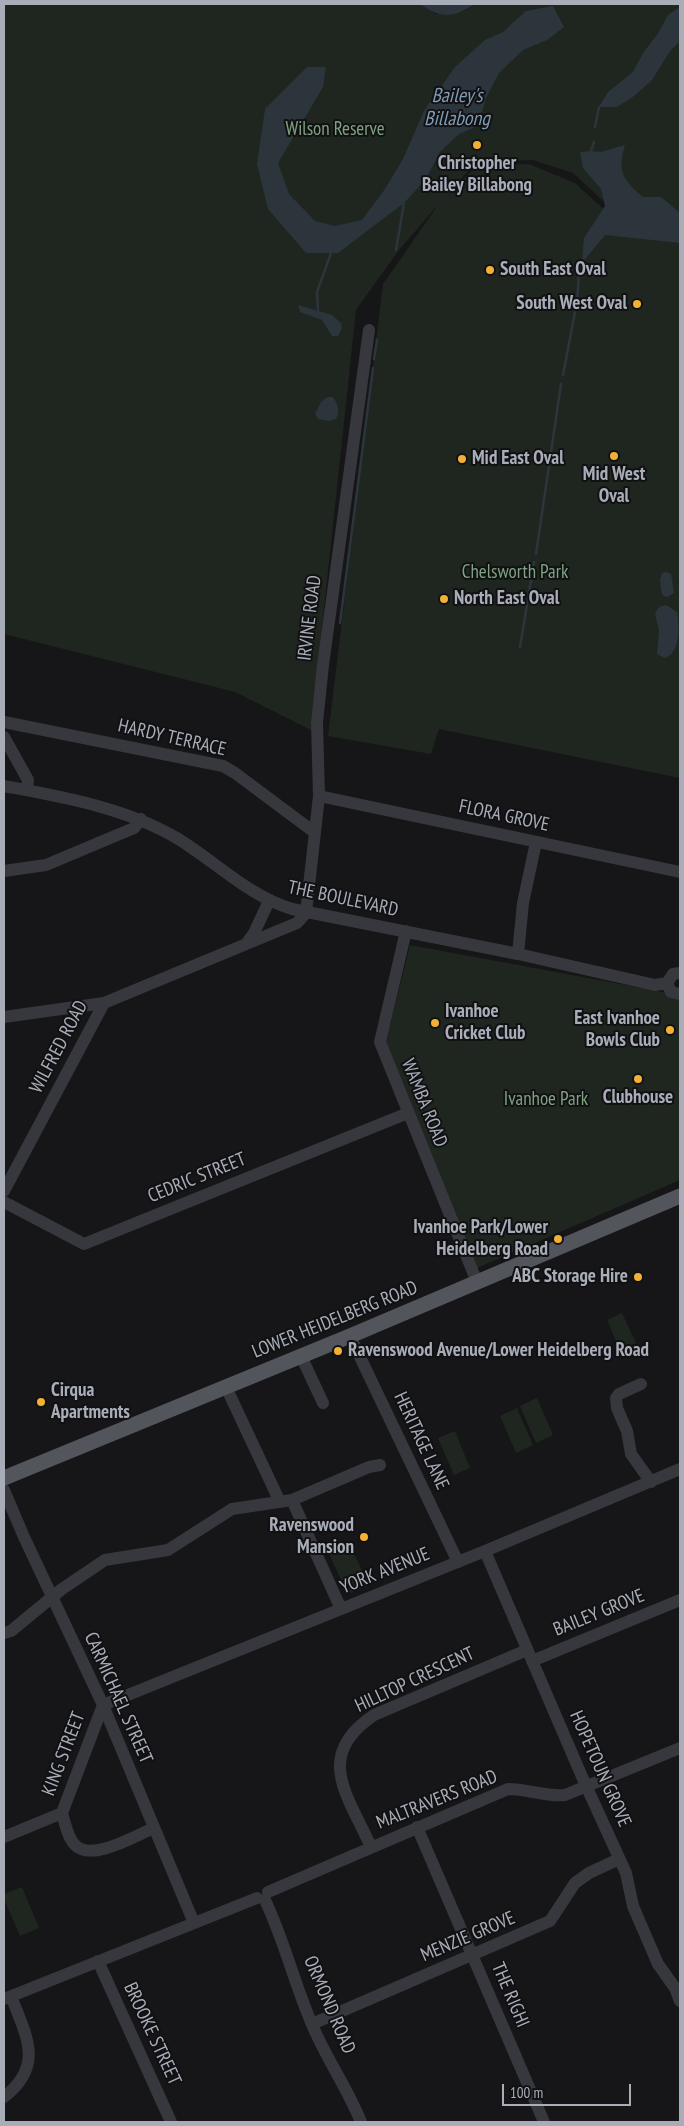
<!DOCTYPE html>
<html>
<head>
<meta charset="utf-8">
<style>
  body { margin:0 }
  #map { position:relative; width:684px; height:2126px; overflow:hidden; background:#161618; font-family:"PT Sans Narrow",sans-serif }
  canvas { display:block }
  .frame { position:absolute; inset:0; border:5px solid #a8adb8; pointer-events:none }
  .scale { position:absolute; left:502px; top:2084px; width:129px; height:22px; box-sizing:border-box; border:2px solid #a8adb8; border-top:0; padding-left:6px; font-size:15px; line-height:18px; white-space:nowrap; color:#a8adb8; -webkit-text-stroke:4px #111113; paint-order:stroke }
</style>
</head>
<body>
<div id="map">
<canvas width="684" height="2126"></canvas>
<div class="frame"></div>
<div class="scale">100 m</div>
</div>
<script>
const ctx = document.querySelector('canvas').getContext('2d');
ctx.lineJoin = 'round';
function paint(path, color) { ctx.fillStyle = color; ctx.fill(path, 'evenodd'); }
function strokePath(path, color, width, dash) { ctx.strokeStyle = color; ctx.lineWidth = width; ctx.lineCap = dash ? 'butt' : 'round'; ctx.setLineDash(dash || []); ctx.stroke(path); }
function drawText(font, color, halo, rows, align = 'center') {
  ctx.font = font + ' "PT Sans Narrow",sans-serif'; ctx.lineWidth = 4; ctx.setLineDash([]); ctx.textBaseline = 'middle'; ctx.strokeStyle = halo; ctx.fillStyle = color; for (const [text, x, y, turn = 0] of rows) {
    ctx.save(); ctx.translate(x, y); ctx.rotate((+turn || 0) * Math.PI / 180); ctx.textAlign = isNaN(turn) ? turn : align; if (halo) ctx.strokeText(text, 0, 0); ctx.fillText(text, 0, 0); ctx.restore();
  }
}
paint(new Path2D(`
  M4 4H420L436 14 466 10 475 4H680V239L626 222 573 173 533 160 475 163 449 193 478 165 529 164 575 183 622 226 680 242V778L439 729 431 754 328 736 383 284 438 205 399 250 356 310 311 730 235 692 4 634Z
  M410 945 658 991 680 997V1180L477 1268 386 1043Z
  M622 1313 636 1343 620 1350 607 1320Z
  M537 1398 553 1435 536 1443 520 1406Z
  M517 1408 533 1445 516 1453 500 1416Z
  M455 1431 470 1468 454 1475 438 1438Z
  M349 1543 369 1585 348 1594 329 1554Z
  M22 1887 39 1928 20 1936 4 1899V1894Z`), '#1e261f');
paint(new Path2D(`
  M420 4H475C453 18 441 19 420 4Z
  M553 6 564 27 547 40 523 50 499 73 486 98 478 126 459 134 440 152 426 179 404 203 338 253H306L268 209 257 164 265 109 307 67H326L323 87 278 163 289 194 315 221 335 226 362 220 385 189 403 159 424 111 455 67 485 40 503 32 526 11Z
  M680 7V41L670 51 652 80 634 96 617 107H599L608 92 633 72 643 53 657 35 668 15Z
  M625 145C617 172 623 180 643 197H661L680 213V243L605 235 582 263 584 238 605 206 601 189 583 168 580 152 591 151 601 152Z
  M298 305 332 315 341 323 342 328 338 336H332L322 320 300 312Z
  M328 397H333C338 404 340 412 336 419L329 421 318 419 315 414 321 402Z
  M666 572 671 574 674 593 667 597 662 595 660 580 662 573Z
  M666 605 677 612C679 625 681 653 665 658L657 654 659 631 655 613 659 607Z`), '#2c353c');
strokePath(new Path2D(`
  M595 127 599 107
  M591 151 594 142
  M396 250 404 203
  M577 304 579 272 582 263
  M318 310 317 292 331 253
  M374 359 377 340
  M563 375 575 312
  M536 554 561 384
  M340 623 373 368
  M520 647 534 562`), '#2c353c', 2.5);
strokePath(new Path2D(`
  M4 722 223 766 235 773 314 832
  M4 737 28 780 27 790
  M4 786C62 797 123 807 175 837 214 860 248 896 292 909L518 954 655 985 667 983
  M319 796 680 872
  M4 871 46 865 134 828 141 819
  M406 931 380 1042 477 1282
  M246 944 254 933 269 901
  M518 954 523 903 536 842
  M680 973 673 974 667 983 671 992 680 994
  M4 1017 104 1003
  M4 1191 104 1003 297 923 306 913 319 796 317 723 323 665 369 330
  M4 1202 84 1244 408 1113
  M350 1336 458 1562
  M301 1356 323 1403
  M641 1384 619 1394 616 1398 617 1408 627 1431 631 1454 651 1482
  M226 1387 280 1502
  M4 1490 24 1537 103 1705 194 1923
  M292 1500 341 1609
  M485 1551 583 1779 626 1873 633 1906 658 1964 675 1988 680 2001
  M4 1633 11 1631 62 1589 105 1560 168 1550 232 1509 292 1500 369 1467 380 1465
  M532 1661 680 1600
  M62 1813C65 1822 67 1837 75 1845 92 1862 134 1836 154 1828
  M417 1827 544 2122
  M4 1837 62 1813 103 1705 485 1551 680 1469
  M371 1847C348 1795 313 1756 374 1715L527 1650
  M268 1892 508 1789C528 1789 546 1797 565 1795L680 1748
  M265 1900C284 1940 294 1982 311 2022 325 2057 347 2087 361 2122
  M98 1961 171 2122
  M4 1999 257 1898
  M312 2024 550 1921 575 1883 589 1873 619 1859
  M4 2097C45 2065 26 2036 11 1996`), '#37383d', 12);
strokePath(new Path2D(`
  M4 1478 350 1336 680 1196`), '#53555c', 15);
for (const [x, y, r, color] of [
  [477,145,5,"#f2b134"],
  [490,270,5,"#f2b134"],
  [637,304,5,"#f2b134"],
  [614,456,5,"#f2b134"],
  [462,459,5,"#f2b134"],
  [444,599,5,"#f2b134"],
  [435,1023,5,"#f2b134"],
  [670,1030,5,"#f2b134"],
  [638,1079,5,"#f2b134"],
  [558,1239,5,"#f2b134"],
  [638,1277,5,"#f2b134"],
  [338,1351,5,"#f2b134"],
  [41,1402,5,"#f2b134"],
  [364,1537,5,"#f2b134"]
]) { const dot = new Path2D(); dot.arc(x, y, r, 0, 2 * Math.PI); ctx.fillStyle = color; ctx.fill(dot); strokePath(dot, '#111113', 2); }
drawText('19px', '#7fa381', '#111113', [
  ["Wilson Reserve",335,130],
  ["Chelsworth Park",515,573],
  ["Ivanhoe Park",546,1100]
]);
drawText('bold 19px', '#a8adb8', '#111113', [
  ["Christopher",477,164,"center"],
  ["Bailey Billabong",477,186,"center"],
  ["South East Oval",500,270],
  ["South West Oval",627,304,"right"],
  ["Mid East Oval",472,459],
  ["Mid West",614,475,"center"],
  ["Oval",614,497,"center"],
  ["North East Oval",454,599],
  ["Ivanhoe",445,1012],
  ["Cricket Club",445,1034],
  ["East Ivanhoe",660,1019,"right"],
  ["Bowls Club",660,1041,"right"],
  ["Clubhouse",638,1098,"center"],
  ["Ivanhoe Park/Lower",548,1228,"right"],
  ["Heidelberg Road",548,1250,"right"],
  ["ABC Storage Hire",628,1277,"right"],
  ["Ravenswood Avenue/Lower Heidelberg Road",348,1351],
  ["Cirqua",51,1391],
  ["Apartments",51,1413],
  ["Ravenswood",354,1526,"right"],
  ["Mansion",354,1548,"right"]
], 'left');
drawText('19px', '#a8adb8', '#111113', [
  ["IRVINE ROAD",310,618,-83],
  ["HARDY TERRACE",172,738,13],
  ["FLORA GROVE",504,816,12],
  ["THE BOULEVARD",343,899,12],
  ["WILFRED ROAD",59,1047,-62],
  ["WAMBA ROAD",424,1103,68],
  ["CEDRIC STREET",197,1178,-22],
  ["LOWER HEIDELBERG ROAD",335,1320,-22],
  ["HERITAGE LANE",421,1441,65],
  ["YORK AVENUE",385,1571,-22],
  ["BAILEY GROVE",599,1613,-22],
  ["HILLTOP CRESCENT",415,1680,-25],
  ["CARMICHAEL STREET",118,1698,66],
  ["KING STREET",64,1754,-69],
  ["HOPETOUN GROVE",600,1769,66],
  ["MALTRAVERS ROAD",437,1800,-22],
  ["MENZIE GROVE",468,1937,-23],
  ["THE RIGHI",510,1995,67],
  ["ORMOND ROAD",329,2005,67],
  ["BROOKE STREET",152,2034,65]
]);
drawText('italic 20px', '#7f9bb3', '#111113', [
  ["Bailey's",457,96],
  ["Billabong",457,119]
]);
</script>
</body>
</html>
